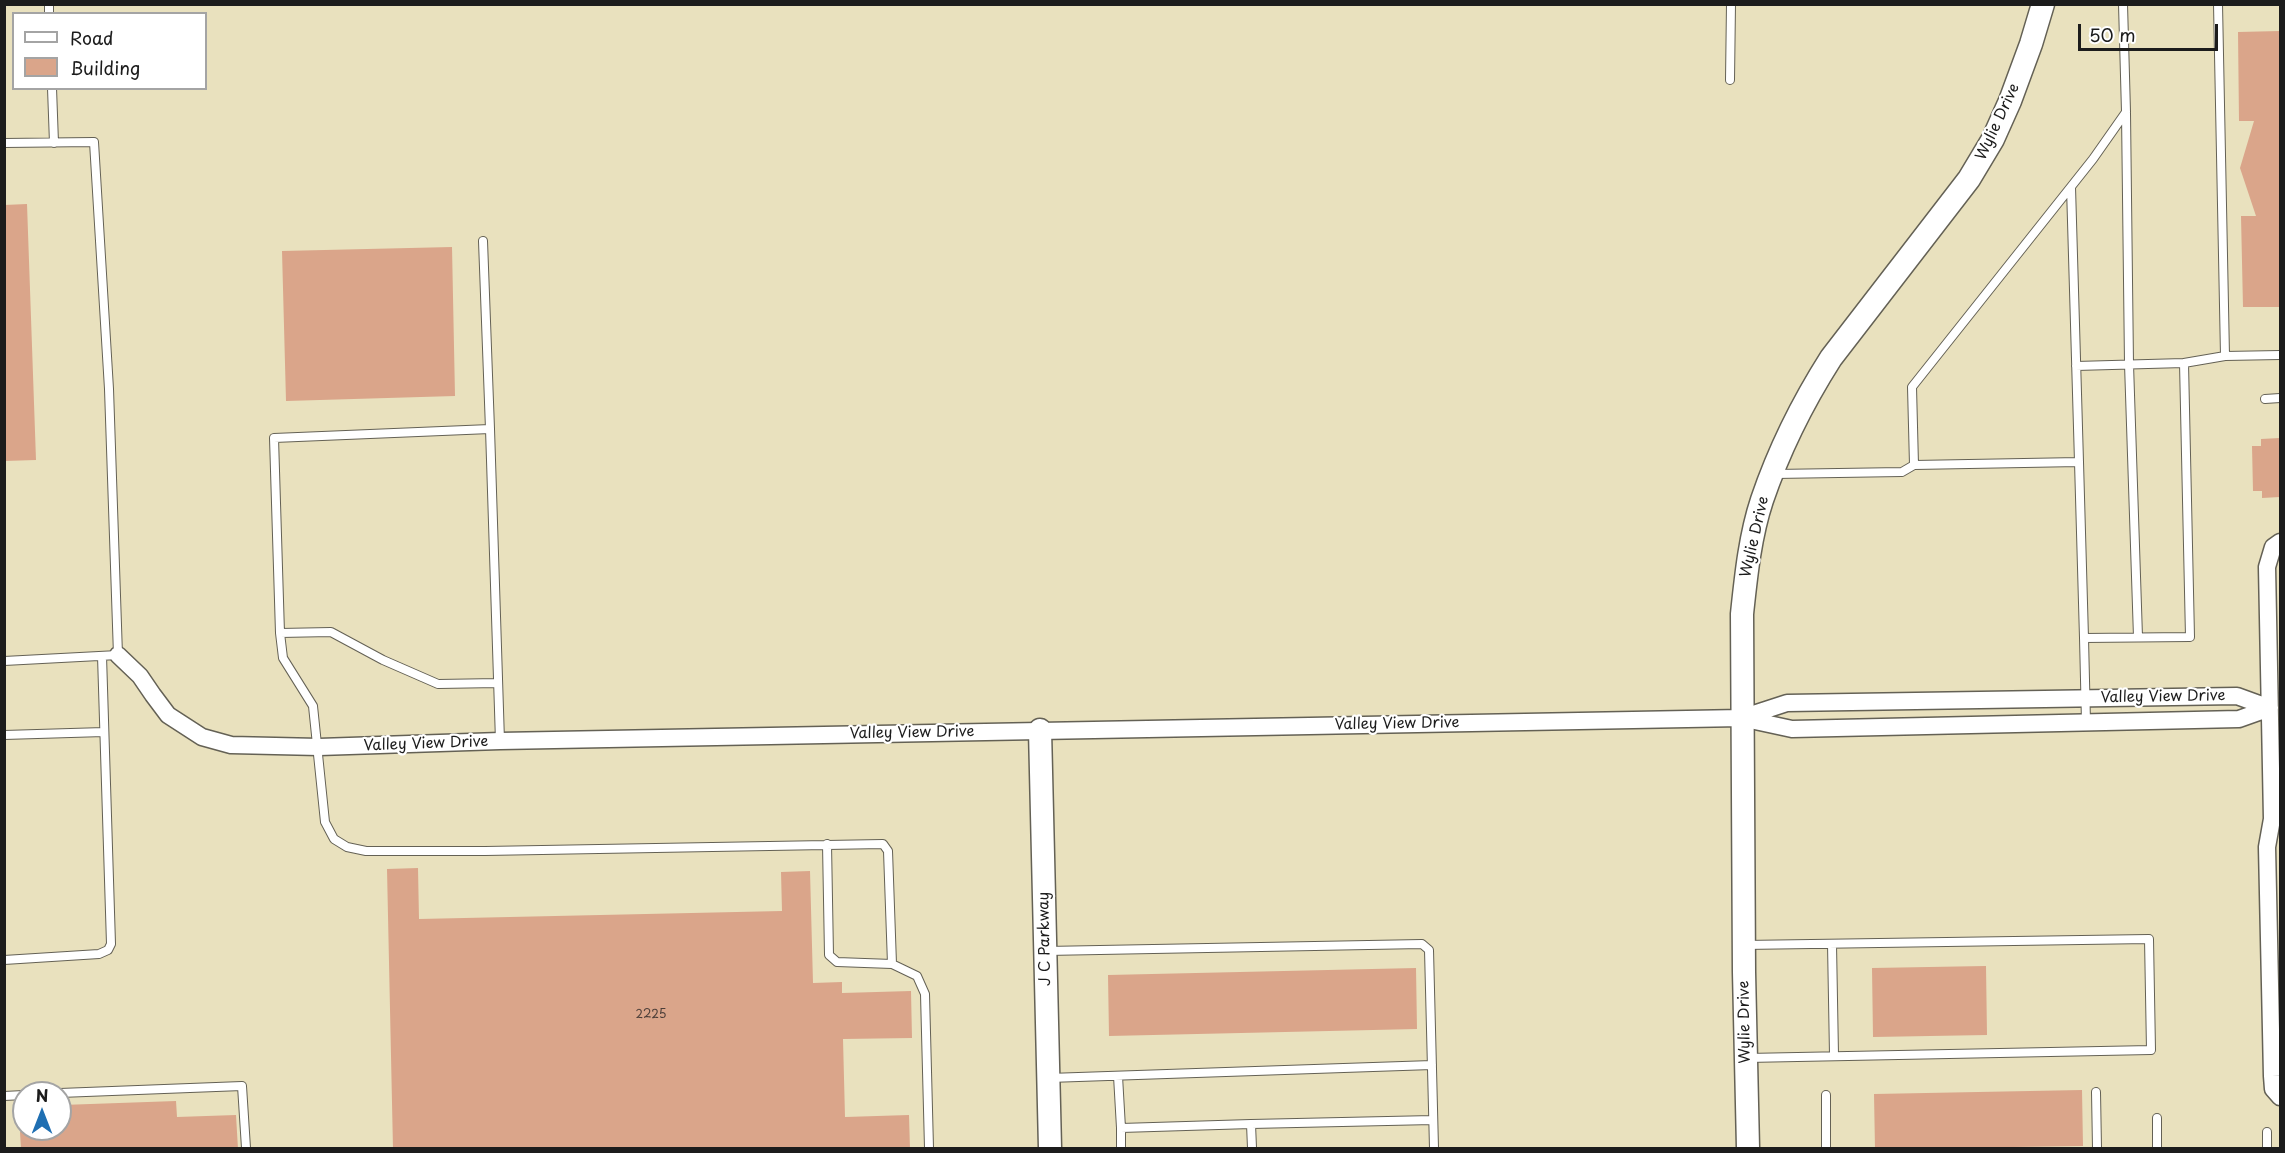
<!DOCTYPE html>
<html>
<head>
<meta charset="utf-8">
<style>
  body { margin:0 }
  #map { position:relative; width:2285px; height:1153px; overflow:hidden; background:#e9e1be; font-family:"Playpen Sans",sans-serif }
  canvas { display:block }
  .frame { position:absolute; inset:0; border:6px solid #1c1c1c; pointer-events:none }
  .legend { position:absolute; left:12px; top:12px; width:195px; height:78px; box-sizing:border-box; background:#fff; border:2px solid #a4a4a4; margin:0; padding:8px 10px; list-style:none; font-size:18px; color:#1c1c1c }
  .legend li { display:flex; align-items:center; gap:12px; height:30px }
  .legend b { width:30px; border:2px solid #a4a4a4 }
  .north { position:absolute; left:12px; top:1081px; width:60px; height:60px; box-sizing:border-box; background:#fff; border:2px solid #a4a4a4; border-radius:50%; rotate:0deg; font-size:16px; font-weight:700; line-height:24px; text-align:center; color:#1c1c1c }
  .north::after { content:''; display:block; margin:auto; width:21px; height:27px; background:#1f6fb2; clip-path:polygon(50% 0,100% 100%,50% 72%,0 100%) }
  .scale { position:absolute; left:2078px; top:24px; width:140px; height:27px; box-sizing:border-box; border:3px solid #1c1c1c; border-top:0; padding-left:8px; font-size:18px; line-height:21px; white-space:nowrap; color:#1c1c1c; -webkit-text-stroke:4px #fff; paint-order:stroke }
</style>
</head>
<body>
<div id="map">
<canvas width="2285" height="1153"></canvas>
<div class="frame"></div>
<ul class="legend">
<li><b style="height:8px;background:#fff"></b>Road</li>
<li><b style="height:16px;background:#daa58a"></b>Building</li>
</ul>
<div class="north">N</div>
<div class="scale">50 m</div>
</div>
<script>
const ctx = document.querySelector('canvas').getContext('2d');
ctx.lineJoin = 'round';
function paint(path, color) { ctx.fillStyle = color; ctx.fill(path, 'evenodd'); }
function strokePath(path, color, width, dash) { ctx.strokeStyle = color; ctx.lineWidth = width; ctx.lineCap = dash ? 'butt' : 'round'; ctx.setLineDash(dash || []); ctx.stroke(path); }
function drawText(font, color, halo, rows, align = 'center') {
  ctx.font = font + ' "Playpen Sans",sans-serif'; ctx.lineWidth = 4.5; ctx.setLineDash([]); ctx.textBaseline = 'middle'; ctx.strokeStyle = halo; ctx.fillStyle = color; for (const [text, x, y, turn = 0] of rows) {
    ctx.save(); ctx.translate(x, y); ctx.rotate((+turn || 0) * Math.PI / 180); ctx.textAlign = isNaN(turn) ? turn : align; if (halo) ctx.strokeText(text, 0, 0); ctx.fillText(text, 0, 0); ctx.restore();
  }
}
paint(new Path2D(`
  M2280 31V307H2243L2241 216H2256L2240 168 2254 121H2239L2238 32Z
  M27 204 36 460 4 461V205Z
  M452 247 455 396 286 401 282 251Z
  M2280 438V497L2262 498V491H2253L2252 446H2261V439Z
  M418 868 419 919 782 911 781 872 810 871 813 983 842 982V993L911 991 912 1038 843 1039 845 1117 909 1115 910 1149H393L387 869Z
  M1986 966 1987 1035 1873 1037 1872 968Z
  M1416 968 1417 1029 1109 1036 1108 975Z
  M2082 1090 2083 1146 1875 1149 1874 1094Z
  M176 1101 177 1117 236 1115 238 1149H21L20 1132H28V1129H60V1122L62 1121V1105Z`), '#daa58a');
const lane = new Path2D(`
  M49 4V14
  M2218 4 2225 356
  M1730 80 1731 4
  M52 88 54 143
  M2126 113 2129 364 2138 637
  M4 143 94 142 109 389 118 655 4 661
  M2071 187 2079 462
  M2076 366 2184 363
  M2265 399 2280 398
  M490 429 500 741
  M1914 465 1912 387 2093 159 2126 112 2123 4
  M1775 474 1902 472 1914 465 2079 462 2084 638 2190 637 2184 363 2225 356 2280 355
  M280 633 274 438 490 429 483 241
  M2084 638 2086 722
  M498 683 438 684 383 660 331 632 280 633 283 658 313 706 325 822 334 839 347 847 366 851H485L883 844 888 851 892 964 917 976 925 994 929 1148
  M4 735 104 732
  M827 844 829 955 837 962 892 964
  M1832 944 1834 1055
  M1744 945 2149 939 2151 1050 1747 1058
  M1046 951 1422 944 1429 950 1434 1148
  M4 960 99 954 108 950 111 944 102 656
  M1118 1076 1121 1128 1251 1124 1252 1148
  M1049 1078 1432 1065
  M2096 1092 2097 1148
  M60 1093 242 1086 246 1148
  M1826 1095V1148
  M4 1096 24 1095
  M2157 1118V1148
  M1251 1124 1433 1120
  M1121 1128V1148
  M2267 1132V1148`);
const street = new Path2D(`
  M2280 542 2273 547 2267 567 2272 819 2267 847 2272 1076 2273 1089 2280 1097
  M118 655 140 676 153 695 168 715 202 737 231 745 319 747 500 741 1741 718 1792 729 2239 719 2270 708
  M1744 717 1787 703 2237 696 2270 708`);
const secondary = new Path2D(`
  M1040 730 1050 1148
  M1748 1148 1744 972 1742 614C1746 576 1750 536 1762 500 1779 450 1803 402 1831 358L1969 179 1993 139 2010 101 2031 44 2043 4`);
strokePath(lane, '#646155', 10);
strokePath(street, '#646155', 19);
strokePath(secondary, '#646155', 25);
strokePath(lane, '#fff', 8);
strokePath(street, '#fff', 16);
strokePath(secondary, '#fff', 22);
drawText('12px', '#4c3e38', null, [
  ["2225",651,1015]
]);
drawText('15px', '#1c1c1c', '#fff', [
  ["Wylie Drive",1998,122,-65],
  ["Wylie Drive",1755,537,-77],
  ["Valley View Drive",2163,697,-1],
  ["Valley View Drive",1397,724,-1],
  ["Valley View Drive",912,733,-1],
  ["Valley View Drive",426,744,-2],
  ["J C Parkway",1045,939,-91],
  ["Wylie Drive",1745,1022,-91]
]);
</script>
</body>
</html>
